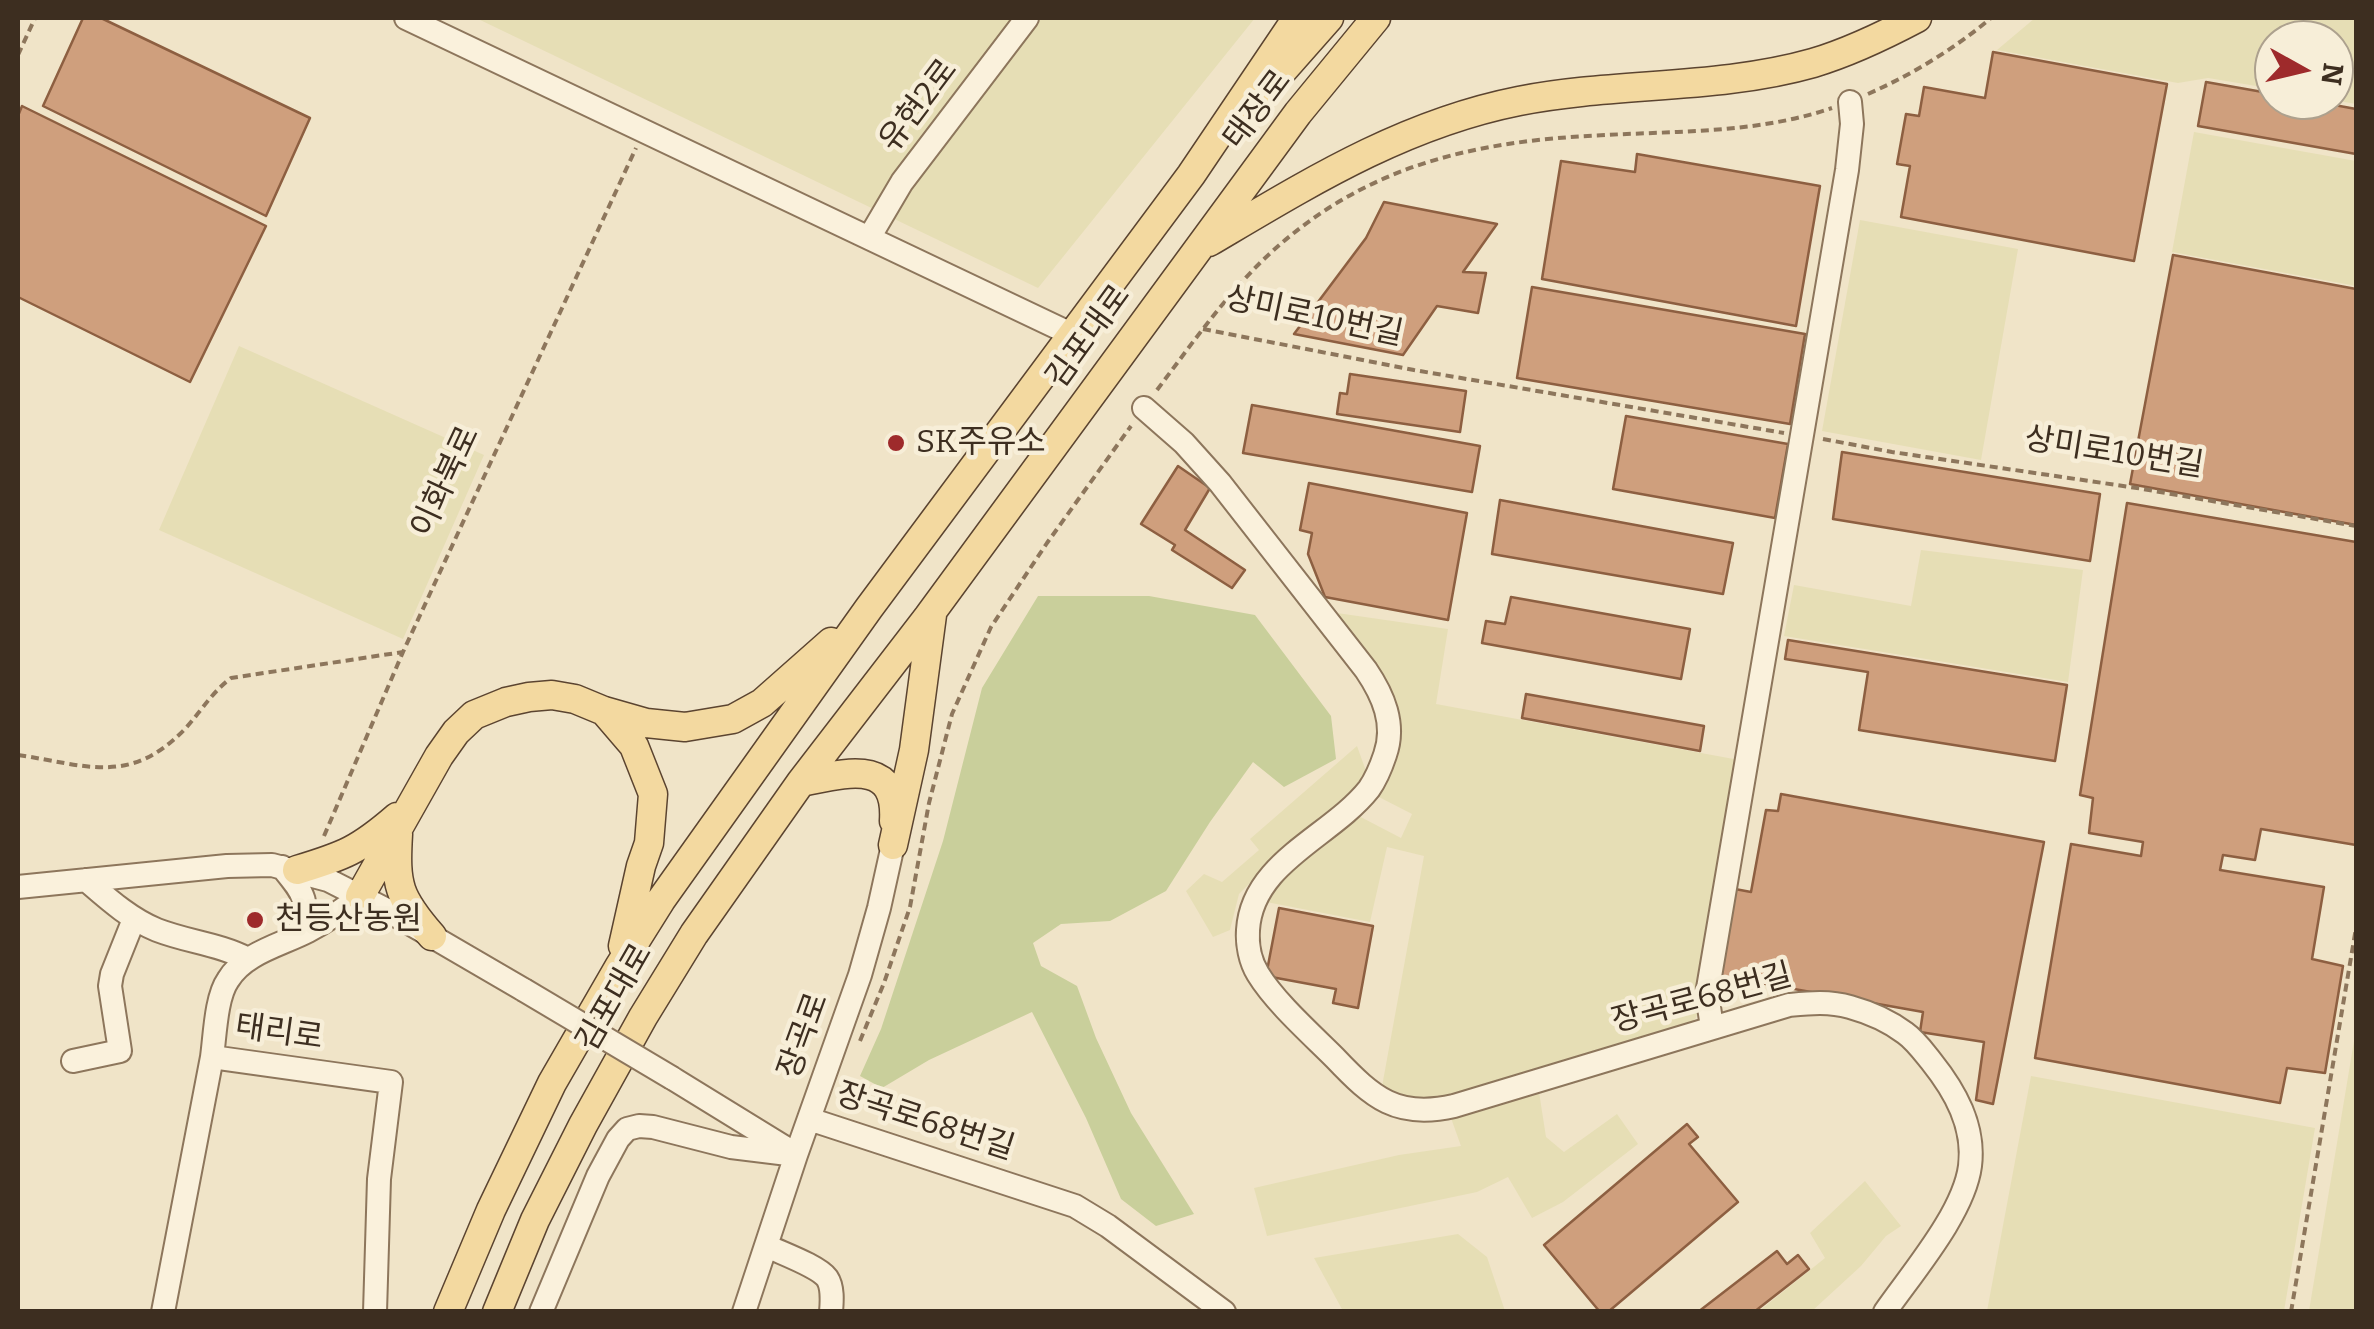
<!DOCTYPE html>
<html>
<head>
<meta charset="utf-8">
<style>
  body { margin:0 }
  #map { position:relative; width:2374px; height:1329px; overflow:hidden; background:#f0e4c8; font-family:Bitter,serif }
  canvas { display:block }
  .frame { position:absolute; inset:0; border:20px solid #3d2e20; pointer-events:none }
  .north { position:absolute; left:2254px; top:20px; width:100px; height:100px; box-sizing:border-box; background:#f7eed8; border:2px solid #ada18e; border-radius:50%; rotate:98deg; font-size:28px; font-weight:700; line-height:40px; text-align:center; color:#3d2e20 }
  .north::after { content:''; display:block; margin:auto; width:35px; height:45px; background:#9e2a2b; clip-path:polygon(50% 0,100% 100%,50% 72%,0 100%) }
</style>
</head>
<body>
<div id="map">
<canvas width="2374" height="1329"></canvas>
<div class="frame"></div>
<div class="north">N</div>
</div>
<script>
const ctx = document.querySelector('canvas').getContext('2d');
ctx.lineJoin = 'round';
function paint(path, color) { ctx.fillStyle = color; ctx.fill(path, 'evenodd'); }
function strokePath(path, color, width, dash) { ctx.strokeStyle = color; ctx.lineWidth = width; ctx.lineCap = dash ? 'butt' : 'round'; ctx.setLineDash(dash || []); ctx.stroke(path); }
function drawText(font, color, halo, rows, align = 'center') {
  ctx.font = font + ' Bitter,"Noto Sans KR",serif'; ctx.lineWidth = 9; ctx.setLineDash([]); ctx.textBaseline = 'middle'; ctx.strokeStyle = halo; ctx.fillStyle = color; for (const [text, x, y, turn = 0] of rows) {
    ctx.save(); ctx.translate(x, y); ctx.rotate((+turn || 0) * Math.PI / 180); ctx.textAlign = isNaN(turn) ? turn : align; if (halo) ctx.strokeText(text, 0, 0); ctx.fillText(text, 0, 0); ctx.restore();
  }
}
paint(new Path2D(`
  M476 18H1255L1038 288Z
  M2035 18H2356V104L2333 100 2334 40H2274V89L2208 78 2178 83 1997 50Z
  M2194 132 2356 161V286L2172 252Z
  M1860 220 2018 249 1981 460 1822 431Z
  M239 346 484 455 403 639 159 530Z
  M1921 550 2083 570 2068 682 1784 636 1794 585 1911 606Z
  M1330 612 1448 629 1436 704 1739 760 1707 976 1696 1018 1685 1028 1447 1105 1381 1092 1424 856 1387 847 1370 922 1261 901 1286 869 1353 813 1401 838 1412 814 1375 795 1396 733Z
  M1357 746 1366 771 1354 788 1276 857 1239 894 1230 930 1213 937 1186 891 1204 874 1222 882 1259 850 1250 839Z
  M2356 1029V1311H2309Z
  M2031 1076 2315 1128 2284 1311H1987Z
  M1539 1092 1546 1137 1564 1152 1617 1114 1638 1144 1563 1202 1532 1218 1508 1177 1477 1192 1267 1236 1254 1188 1399 1155 1461 1146 1451 1118Z
  M1865 1181 1901 1226 1886 1236 1861 1266 1812 1311H1759L1825 1258 1810 1233Z
  M1458 1234 1487 1257 1505 1311H1343L1314 1258Z`), '#e6deb5');
paint(new Path2D(`
  M1038 596H1149L1255 615 1331 716 1336 759 1284 787 1253 762 1210 822 1166 891 1110 921 1061 924 1033 943 1041 966 1077 986 1096 1038 1131 1113 1194 1214 1156 1226 1121 1199 1086 1118 1032 1012 929 1060 882 1088 860 1076 881 1029 943 841 982 688Z`), '#c9cf9b');
const building = new Path2D(`
  M83 18H101L310 118 266 216 43 106Z
  M1993 52 2167 84 2134 261 1901 217 1910 166 1897 164 1906 114 1919 116 1924 87 1985 98Z
  M2206 82 2274 94V100H2307L2356 109V154L2198 126Z
  M22 106 266 226 190 382 18 297V116Z
  M1637 154 1820 186 1796 326 1542 279 1561 161 1635 172Z
  M1384 202 1497 224 1463 272 1486 273 1478 313 1437 306 1403 355 1294 334 1366 238Z
  M2173 255 2356 289V525L2130 484Z
  M1532 287 1805 334 1790 424 1517 378Z
  M1350 374 1466 391 1460 432 1337 414 1340 393 1347 394Z
  M1252 405 1480 446 1472 492 1243 453Z
  M1626 416 1788 444 1775 518 1613 489Z
  M1842 452 2100 494 2090 561 1833 519Z
  M1178 466 1210 488 1185 530 1245 570 1232 588 1172 550 1175 545 1141 524Z
  M1309 483 1467 513 1448 620 1325 597 1308 554 1312 533 1300 530Z
  M1500 500 1733 543 1723 594 1492 554Z
  M2127 503 2356 542V845L2261 829 2255 860 2223 855 2220 870 2324 887 2312 959 2343 966 2325 1073 2287 1068 2280 1103 2035 1058 2071 844 2141 856 2143 842 2089 833 2093 798 2080 795Z
  M1511 597 1690 629 1681 679 1482 643 1486 621 1505 624Z
  M1788 640 2067 685 2055 761 1859 730 1868 672 1785 659Z
  M1526 694 1704 726 1700 751 1522 718Z
  M1781 794 2044 842 1993 1104 1976 1100 1984 1042 1920 1032 1923 1012 1738 979 1733 1002 1715 1001 1735 889 1751 892 1766 810 1778 811Z
  M1279 908 1373 926 1358 1008 1333 1003 1336 989 1266 976Z
  M1687 1124 1698 1137 1689 1144 1738 1202 1608 1312H1600L1544 1245Z
  M1777 1251 1787 1264 1798 1255 1809 1269 1754 1312H1698Z`);
paint(building, '#cf9f7d');
strokePath(building, '#8d5f41', 2.5);
const minor = new Path2D(`
  M406 18 1071 334
  M869 238 902 182 1027 18
  M1144 408 1184 443 1220 483 1366 670C1383 695 1396 724 1385 755 1381 767 1376 779 1369 789 1331 837 1252 862 1248 930 1247 944 1250 961 1258 974 1275 1002 1311 1034 1335 1058 1373 1098 1397 1119 1454 1106L1789 1005C1810 1003 1829 1001 1850 1007 1868 1012 1889 1021 1905 1033 1915 1040 1923 1051 1931 1061 1955 1091 1975 1126 1970 1166 1964 1213 1912 1273 1885 1312
  M282 867C304 894 311 901 299 935
  M86 880C108 899 130 919 157 930 188 942 219 944 248 959
  M18 887 227 866 272 865 328 880 385 909 524 990
  M360 896C343 910 327 921 308 931 281 945 244 953 228 980 216 997 215 1035 212 1057L391 1082 379 1179 375 1312
  M1712 1027 1707 994 1847 170 1852 124 1850 102
  M73 1061 120 1051 110 986 112 974 134 919
  M672 1078 789 1150
  M809 1119 1075 1206 1108 1226 1224 1312
  M767 1246C781 1253 818 1266 827 1278 833 1287 832 1301 831 1312
  M163 1312 212 1057
  M541 1312 598 1176 618 1139 627 1129 639 1126 653 1127 731 1147 796 1155
  M744 1312 796 1155 860 975 879 908 893 845`);
const major = new Path2D(`
  M1261 95 1329 18
  M1209 242C1309 183 1403 124 1519 101 1615 82 1718 90 1813 63 1850 52 1883 36 1917 18
  M604 711 634 746 653 794 649 843 641 866 623 946
  M801 782C843 774 898 756 894 821
  M398 834C395 885 398 897 432 936
  M893 845 914 750 932 615
  M297 870C344 856 359 850 397 817
  M360 896 439 756 456 732 474 715 506 702 529 697 552 695 575 699 604 711 646 723 685 727 733 719 762 703 831 642
  M448 1312 491 1210 552 1083 619 967 661 900 869 608 1191 175 1297 18
  M497 1312 535 1220 583 1125 643 1017 694 934 801 782 928 617 1298 113 1376 18`);
strokePath(minor, '#8d765c', 26);
strokePath(major, '#5b4430', 31);
strokePath(new Path2D(`
  M18 55 35 18
  M1868 94C1913 74 1954 49 1991 18
  M1203 329 1414 370 1784 433
  M1157 390C1191 345 1223 299 1263 260 1362 165 1473 141 1605 135 1681 131 1759 133 1832 108
  M1823 439 1892 452 2137 488 2356 526
  M18 755C86 765 129 786 184 730 200 713 211 693 231 678L403 652
  M324 836 403 652 636 148
  M860 1041 884 983 910 907 929 803 952 714 991 627 1047 543 1131 426
  M2291 1312 2356 928`), '#8d765c', 4, [8, 5]);
strokePath(minor, '#faf1dc', 22);
strokePath(major, '#f3d9a0', 28);
const minorBridge = new Path2D(`
  M524 990 672 1078`);
strokePath(minorBridge, '#8d765c', 26, []);
strokePath(minorBridge, '#faf1dc', 22);
for (const [x, y, r, color] of [
  [896,443,10,"#9e2a2b"],
  [255,920,10,"#9e2a2b"]
]) { const dot = new Path2D(); dot.arc(x, y, r, 0, 2 * Math.PI); ctx.fillStyle = color; ctx.fill(dot); strokePath(dot, '#f7eed8', 4); }
drawText('32px', '#3d2e20', '#f7eed8', [
  ["유현2로",919,106,-53],
  ["태장로",1258,110,-53],
  ["상미로10번길",1314,317,12],
  ["김포대로",1089,337,-54],
  ["상미로10번길",2114,453,9],
  ["이화북로",446,482,-65],
  ["김포대로",615,998,-60],
  ["장곡로68번길",1702,999,-15],
  ["태리로",279,1033,8],
  ["장곡로",804,1036,-70],
  ["장곡로68번길",925,1122,18]
]);
drawText('32px', '#3d2e20', '#f7eed8', [
  ["SK주유소",916,443],
  ["천등산농원",275,920]
], 'left');
</script>
</body>
</html>
